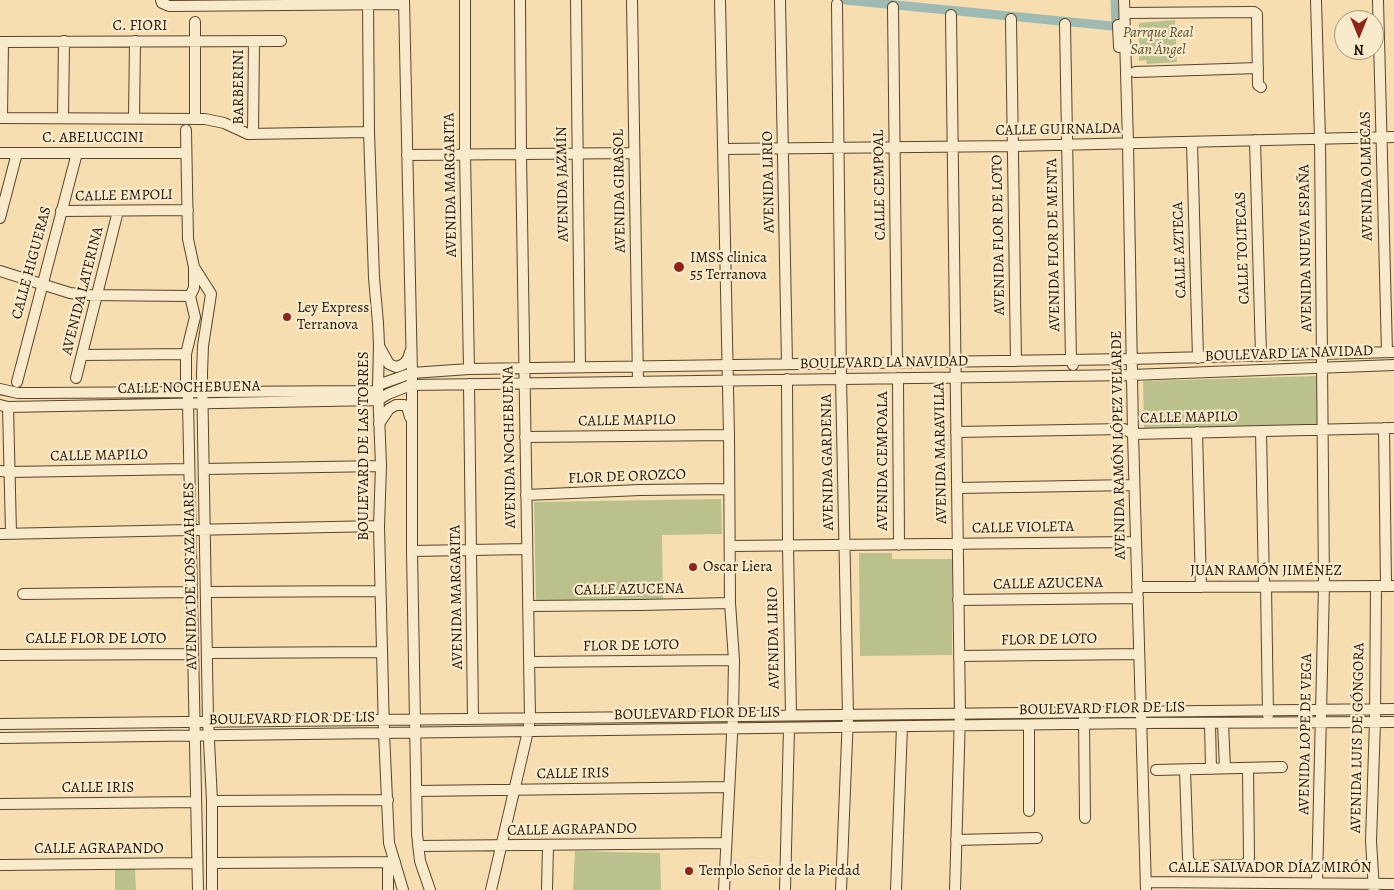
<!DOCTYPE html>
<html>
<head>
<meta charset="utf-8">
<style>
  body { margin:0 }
  #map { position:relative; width:1394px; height:890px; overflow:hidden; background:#f6deb1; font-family:Alegreya,serif }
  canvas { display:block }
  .north { position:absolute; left:1334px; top:10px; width:50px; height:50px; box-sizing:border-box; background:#f9eacc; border:1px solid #a4947a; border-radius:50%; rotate:180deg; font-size:14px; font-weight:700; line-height:20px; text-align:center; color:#241200 }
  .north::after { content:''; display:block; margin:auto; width:18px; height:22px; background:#8f2418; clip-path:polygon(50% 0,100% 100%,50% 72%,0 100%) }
</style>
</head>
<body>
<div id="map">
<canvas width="1394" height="890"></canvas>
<div class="north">N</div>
</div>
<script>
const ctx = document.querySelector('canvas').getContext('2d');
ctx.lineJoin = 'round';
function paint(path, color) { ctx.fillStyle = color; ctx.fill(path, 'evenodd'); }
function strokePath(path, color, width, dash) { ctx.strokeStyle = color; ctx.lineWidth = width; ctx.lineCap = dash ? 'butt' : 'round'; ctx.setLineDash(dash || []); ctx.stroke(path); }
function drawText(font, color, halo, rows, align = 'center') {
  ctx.font = font + ' Alegreya,serif'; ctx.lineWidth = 4.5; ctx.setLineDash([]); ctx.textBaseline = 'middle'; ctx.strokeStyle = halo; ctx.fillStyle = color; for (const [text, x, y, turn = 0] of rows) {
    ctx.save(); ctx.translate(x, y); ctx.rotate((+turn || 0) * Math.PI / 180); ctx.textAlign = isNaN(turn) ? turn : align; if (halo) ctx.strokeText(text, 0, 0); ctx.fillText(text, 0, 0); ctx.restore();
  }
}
paint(new Path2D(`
  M1175 20 1177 62 1147 64 1146 60 1139 61V23Z
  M1317 376 1318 425 1144 429 1143 381Z
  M721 499 722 534 662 535 663 600 536 602 534 502Z
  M859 553H892V559H952V655L860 656Z
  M575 851 660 853 661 890H573Z
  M115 868H135L136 890H115Z`), '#bbc18d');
strokePath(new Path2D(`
  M845 0 1112 26 1116 23 1115 0`), '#9dbbb2', 9);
const minor = new Path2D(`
  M161 0 162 3 169 6 404 4
  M368 0 369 132 374 278 378 323 379 345 378 387 381 466 379 526 384 733 389 843 403 890
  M404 0 412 373V551L417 834 420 861 430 890
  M465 0V154L469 369
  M576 0 580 367
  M632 0 638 382
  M720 0 729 435 730 603 734 660 733 716 724 890
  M780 0 787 364
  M1124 0 1128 143 1133 434 1146 890
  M1316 0 1320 139 1324 585 1317 883
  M1378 0 1387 352
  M837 4 841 379 848 715 841 890
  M893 7 897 363
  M1125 13 1254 12 1257 14V16L1258 85 1261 87
  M951 15 960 714 955 890
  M1011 19 1016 361
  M1065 24 1071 360 1073 365
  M1118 25 1119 47
  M0 42 281 41
  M1135 72 1258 68
  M0 118 205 119 224 123 248 134 369 132
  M2 118 3 42
  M63 118 64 41
  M134 118 135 41
  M195 119V22
  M186 130 188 239 194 267V288L190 296 195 317 186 354V383L188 391V403L198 890
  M253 134 254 41
  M1255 140 1261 356
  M1192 142 1198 358
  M723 149 1013 146 1394 137
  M0 153H186
  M407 155 634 153
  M61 211 188 210
  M0 218 17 153
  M194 267 211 294 203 346 202 373 208 721 212 801V890
  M0 271 70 293 88 295 190 296
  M379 346 389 364 396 367C405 365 408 361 410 352
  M82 355 186 354
  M76 378 118 211
  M898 378 899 545
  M787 379 788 546 791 715
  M17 382 77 153
  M469 384 473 719
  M378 385 412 373 469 369 1131 359 1394 352
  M0 389 18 393H32L378 391
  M0 405 8 407 378 400 388 394 411 385 1131 375 1394 365
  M8 407 11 533
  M379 424 389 409 396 405H404L407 407 410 417
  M1384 428 1386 586
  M1261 431 1264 586
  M956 432 1124 429 1133 434 1394 428
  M1197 432 1201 587
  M525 437 729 435
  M204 469 381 466
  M0 471 10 472 189 469
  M957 488 1134 485
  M526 495 640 490 729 489
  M0 534 379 526
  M730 546 1136 542
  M412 551 527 549
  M1266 586 1268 715
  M1137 587 1394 586
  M206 592 380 591
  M23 594 191 592
  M958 600 1138 598
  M528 606 640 605 730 603
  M208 653 382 652
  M0 655 193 654
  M959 656 1139 654
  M529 662 734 660
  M1084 718 1085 818
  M1210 723 1211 769
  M1223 723 1225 768
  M0 724 1394 709
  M0 738 1141 723 1394 722
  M1156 770 1282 767
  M1185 770 1188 858 1190 863 1196 866 1243 865 1248 862 1249 858 1248 768
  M416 791 729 787
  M212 801 388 800
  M0 804 196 802
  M1029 811V725
  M956 840 1037 838
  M418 846 726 843
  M212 863 395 862
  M0 865 197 863
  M1146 882 1394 884
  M388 890V862
  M491 890 528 731 530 718 521 154 520 0
  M547 890 548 845
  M785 890 789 728
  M896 890 902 726
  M1374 890 1371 841 1375 722 1376 586`);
strokePath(minor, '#58452c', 12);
strokePath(minor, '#f9eacc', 10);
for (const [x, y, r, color] of [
  [679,267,6,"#8f2418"],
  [287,317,5,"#8f2418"],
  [693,567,5,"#8f2418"],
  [689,871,5,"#8f2418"]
]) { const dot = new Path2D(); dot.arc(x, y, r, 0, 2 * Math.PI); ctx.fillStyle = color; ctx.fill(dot); strokePath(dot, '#f9eacc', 2); }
drawText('15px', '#241200', '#f9eacc', [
  ["C. FIORI",140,26],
  ["BARBERINI",239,87,-90],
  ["CALLE GUIRNALDA",1058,130,-1],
  ["C. ABELUCCINI",93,138],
  ["AVENIDA OLMECAS",1367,176,-91],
  ["AVENIDA LIRIO",769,182,-91],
  ["AVENIDA JAZMÍN",563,184,-91],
  ["AVENIDA MARGARITA",451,185,-91],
  ["CALLE CEMPOAL",880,185,-91],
  ["AVENIDA GIRASOL",620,191,-91],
  ["CALLE EMPOLI",124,196,-1],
  ["AVENIDA FLOR DE LOTO",999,235,-91],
  ["AVENIDA FLOR DE MENTA",1054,245,-91],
  ["CALLE TOLTECAS",1243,248,-92],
  ["AVENIDA NUEVA ESPAÑA",1306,248,-91],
  ["CALLE AZTECA",1180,250,-92],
  ["CALLE HIGUERAS",32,263,-75],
  ["AVENIDA LATERINA",83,291,-76],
  ["BOULEVARD LA NAVIDAD",1289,354,-2],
  ["BOULEVARD LA NAVIDAD",884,363,-1],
  ["CALLE NOCHEBUENA",189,388,-1],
  ["CALLE MAPILO",1189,418,-1],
  ["CALLE MAPILO",627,421,-1],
  ["AVENIDA RAMÓN LÓPEZ VELARDE",1119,445,-91],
  ["BOULEVARD DE LAS TORRES",364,446,-90],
  ["AVENIDA NOCHEBUENA",510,447,-91],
  ["AVENIDA MARAVILLA",941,453,-91],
  ["CALLE MAPILO",99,456,-1],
  ["AVENIDA CEMPOALA",883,461,-90],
  ["AVENIDA GARDENIA",828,462,-91],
  ["FLOR DE OROZCO",627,477,-2],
  ["CALLE VIOLETA",1023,528,-1],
  ["JUAN RAMÓN JIMÉNEZ",1266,571],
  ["AVENIDA DE LOS AZAHARES",191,576,-91],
  ["CALLE AZUCENA",1048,584,-1],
  ["CALLE AZUCENA",629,590,-1],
  ["AVENIDA MARGARITA",457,597,-91],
  ["AVENIDA LIRIO",774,638,-91],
  ["CALLE FLOR DE LOTO",96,639],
  ["FLOR DE LOTO",1049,640,-1],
  ["FLOR DE LOTO",631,646,-1],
  ["BOULEVARD FLOR DE LIS",1102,709,-1],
  ["BOULEVARD FLOR DE LIS",697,714,-1],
  ["BOULEVARD FLOR DE LIS",292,719,-1],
  ["AVENIDA LOPE DE VEGA",1306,734,-89],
  ["AVENIDA LUIS DE GÓNGORA",1358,738,-89],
  ["CALLE IRIS",573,774,-1],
  ["CALLE IRIS",98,788],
  ["CALLE AGRAPANDO",572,830,-1],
  ["CALLE AGRAPANDO",99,849],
  ["CALLE SALVADOR DÍAZ MIRÓN",1270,868]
]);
drawText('italic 15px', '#594f31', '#f9eacc', [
  ["Parrque Real",1158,33],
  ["San Ángel",1158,50]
]);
drawText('15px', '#241200', '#f9eacc', [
  ["IMSS clinica",690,258],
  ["55 Terranova",690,275],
  ["Ley Express",297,308],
  ["Terranova",297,325],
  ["Oscar Liera",703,567],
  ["Templo Señor de la Piedad",699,871]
], 'left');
</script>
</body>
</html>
